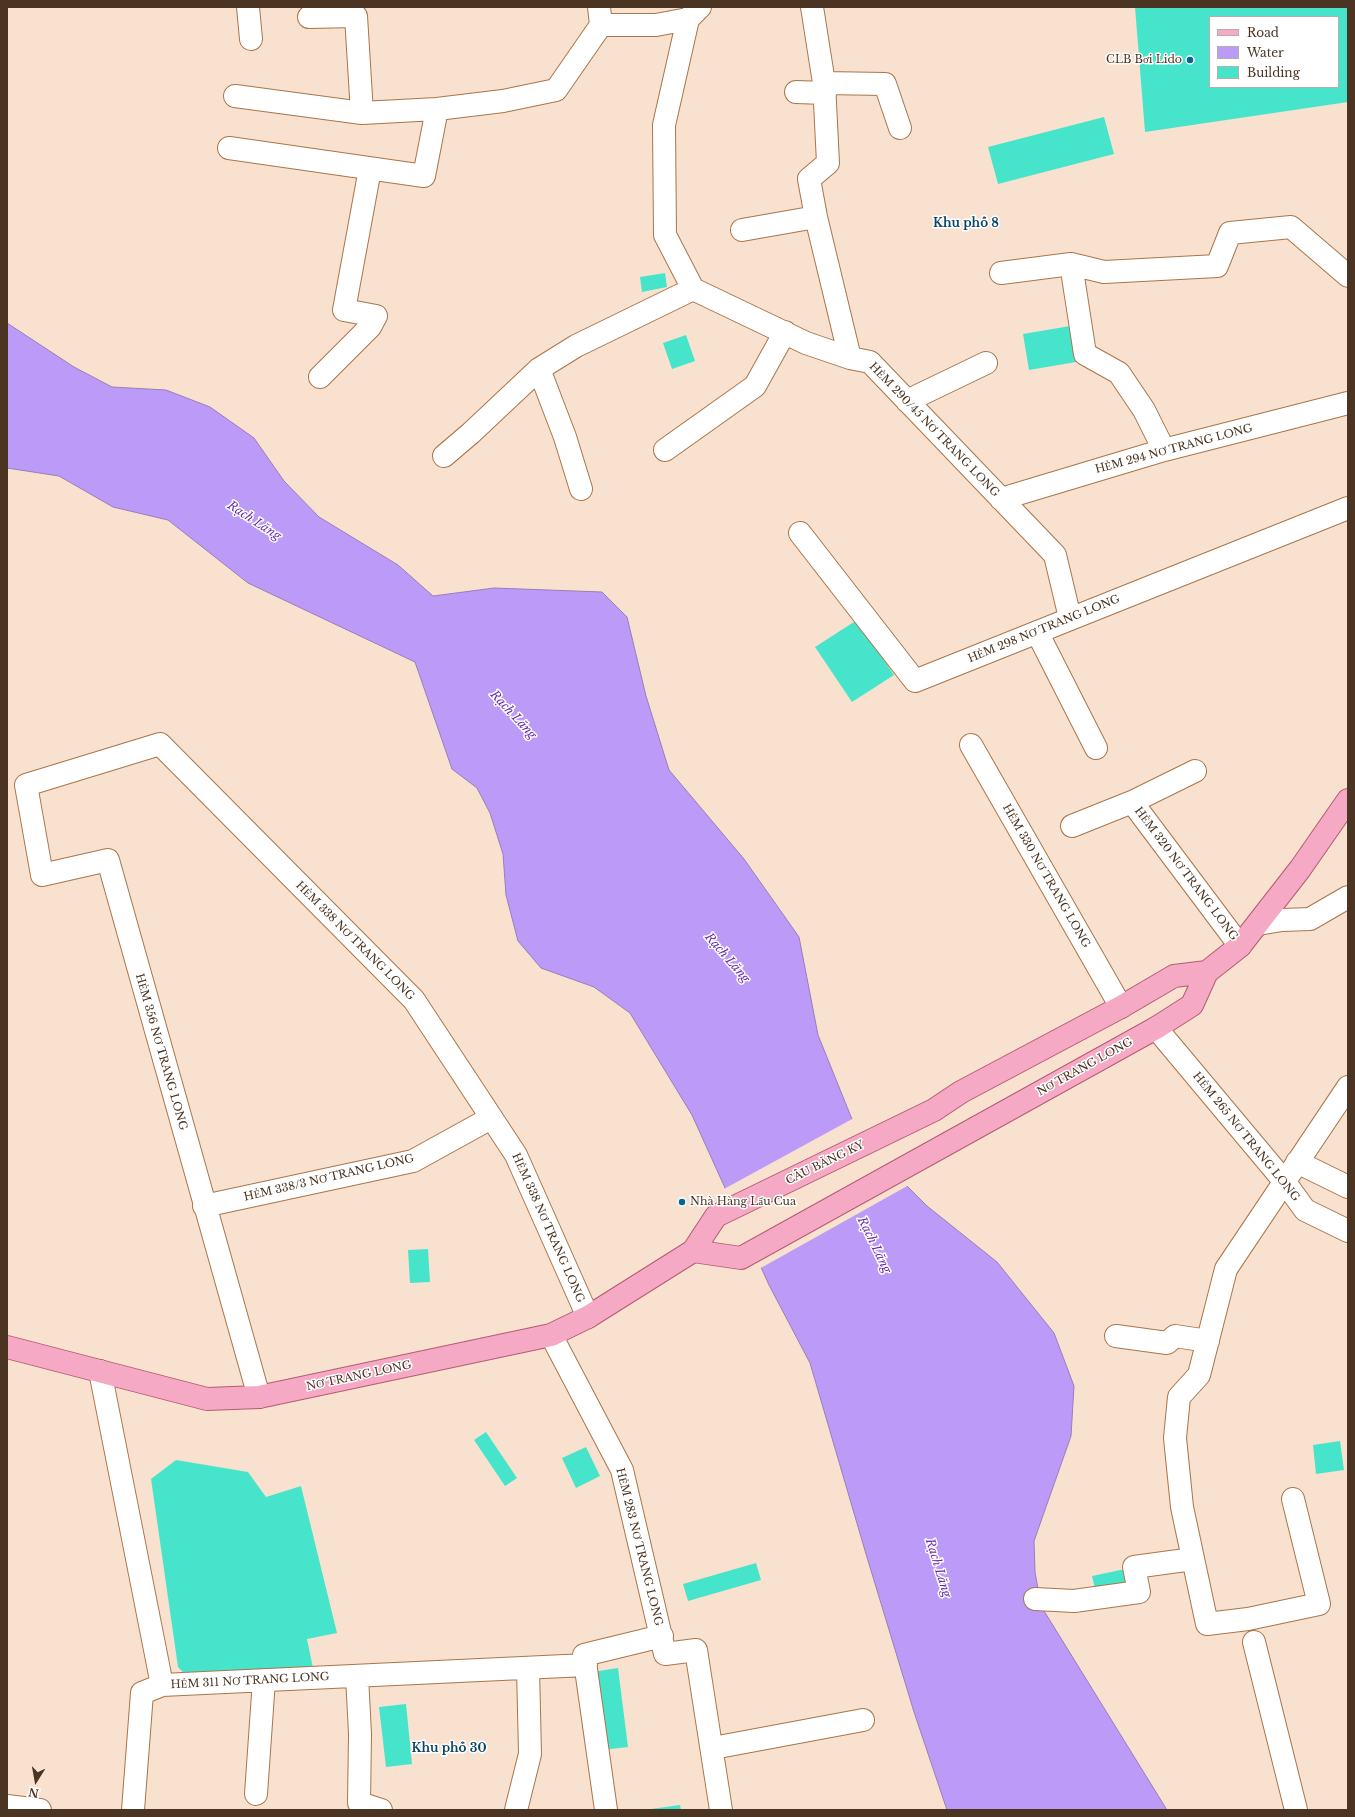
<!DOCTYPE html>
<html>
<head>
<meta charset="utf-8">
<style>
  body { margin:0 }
  #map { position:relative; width:1355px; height:1817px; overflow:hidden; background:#f9e1cf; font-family:"Libre Baskerville",serif }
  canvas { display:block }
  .frame { position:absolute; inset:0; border:8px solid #4b3421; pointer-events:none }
  .legend { position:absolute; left:1209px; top:16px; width:130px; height:72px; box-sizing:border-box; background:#fff; border:1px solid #b7aea6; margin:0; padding:5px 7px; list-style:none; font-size:12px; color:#4b3421 }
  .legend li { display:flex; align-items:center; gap:8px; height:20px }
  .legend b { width:20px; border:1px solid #b7aea6 }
  .north { position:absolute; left:16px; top:1761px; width:40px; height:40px; -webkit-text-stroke:3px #fff; paint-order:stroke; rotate:191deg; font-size:11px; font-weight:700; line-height:16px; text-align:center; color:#4b3421 }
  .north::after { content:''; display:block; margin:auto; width:14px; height:18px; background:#4b3421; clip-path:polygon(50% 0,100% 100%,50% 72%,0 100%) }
</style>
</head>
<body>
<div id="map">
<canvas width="1355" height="1817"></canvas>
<div class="frame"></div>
<ul class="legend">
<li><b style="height:5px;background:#f5a9c4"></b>Road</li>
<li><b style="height:11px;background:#bc9bf8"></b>Water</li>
<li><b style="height:11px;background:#46e5cb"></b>Building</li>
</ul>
<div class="north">N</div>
</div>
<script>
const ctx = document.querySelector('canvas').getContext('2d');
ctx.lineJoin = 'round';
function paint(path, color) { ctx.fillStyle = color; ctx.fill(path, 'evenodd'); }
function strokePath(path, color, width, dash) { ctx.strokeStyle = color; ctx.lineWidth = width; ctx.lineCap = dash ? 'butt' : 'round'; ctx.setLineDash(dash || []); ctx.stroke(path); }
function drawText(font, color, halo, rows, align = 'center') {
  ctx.font = font + ' "Libre Baskerville",serif'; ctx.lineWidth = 3; ctx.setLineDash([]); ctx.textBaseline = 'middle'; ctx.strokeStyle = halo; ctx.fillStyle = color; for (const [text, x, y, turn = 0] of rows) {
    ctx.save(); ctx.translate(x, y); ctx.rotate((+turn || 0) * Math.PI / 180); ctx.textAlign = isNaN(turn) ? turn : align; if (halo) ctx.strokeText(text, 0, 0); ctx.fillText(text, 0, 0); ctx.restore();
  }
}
const water = new Path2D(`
  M7 323 74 367 112 387 166 390 210 407 254 438 284 481 319 517 398 565 433 596 494 588 602 592 627 617 646 696 669 770 744 859 799 937 818 1035 860 1139 927 1206 997 1262 1054 1333 1074 1386 1071 1436 1034 1541 1035 1572 1041 1606 1167 1810H947L914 1712 866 1554 810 1363 769 1285 692 1115 630 1013 594 987 541 968 518 941 506 895 503 854 490 813 477 788 452 769 415 662 248 583 168 520 113 507 59 476 7 468Z`);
paint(water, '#bc9bf8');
strokePath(water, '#9a7cb8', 1);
paint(new Path2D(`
  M854 1118 862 1138 909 1185 759 1269 724 1189Z`), '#f9e1cf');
paint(new Path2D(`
  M1135 7H1348V102L1145 132ZM1210 17H1338V87H1210Z
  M1104 117 1114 154 998 184 988 147Z
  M665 273 667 287 642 292 640 277Z
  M1076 325 1082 361 1029 370 1023 334Z
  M686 335 695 361 672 369 663 343Z
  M857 620 894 675 852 702 815 647Z
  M428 1249 430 1282 410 1283 408 1250Z
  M486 1432 517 1478 505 1486 474 1440Z
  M1340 1441 1344 1470 1316 1474 1313 1445Z
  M586 1447 600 1476 576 1488 562 1458Z
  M176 1460 248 1472 266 1497 301 1486 337 1633 307 1639 315 1678 193 1683 178 1667 151 1479Z
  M756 1563 761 1580 688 1601 683 1584Z
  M1130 1568 1133 1585 1096 1593 1092 1576Z
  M618 1668 628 1747 602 1750 592 1672Z
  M406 1704 412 1764 386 1767 379 1707Z
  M680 1805 681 1810H651V1809Z`), '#46e5cb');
const minor = new Path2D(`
  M248 7 251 39
  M812 7 824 83 828 163 809 179 816 217 850 358 870 362 1055 555 1070 618
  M309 17 356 16 362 113
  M601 25H656L688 19
  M824 83 885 84 900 128
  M796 92 825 93
  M235 96 362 113 437 109 503 101 556 90 601 25 599 7
  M229 148 424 176 437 109
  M742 230 816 217
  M1071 264 1085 354 1119 373 1144 410 1164 450
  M1001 273 1071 264 1104 272 1217 266 1230 233 1291 227 1348 276
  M693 289 665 235 664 125 688 19 700 7
  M539 369 565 437 581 489
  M320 377 370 327 376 316 344 310 370 169
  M907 401 986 363
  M665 450 755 386 785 332
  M444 456 471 433 539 369 576 346 693 289 806 343 850 358
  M1001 499 1164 450 1348 403
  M800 533 915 681 1348 508
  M1037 632 1096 748
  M971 745 1121 1007
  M1132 802 1240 946
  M1072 826 1132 802 1195 771
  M1258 924 1282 920 1310 919 1348 897
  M1156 1028 1284 1181 1305 1210 1348 1231
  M1297 1162 1348 1187
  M204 1206 413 1161 491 1118
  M551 1335 622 1470 665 1654 696 1650 721 1810
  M1116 1336 1167 1343 1175 1336 1208 1341
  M100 1371 162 1685
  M259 1397 108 860 42 875 26 785 160 744 414 1000 516 1155 588 1317
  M1293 1499 1319 1604 1248 1619 1207 1624 1182 1507 1175 1438 1179 1397 1199 1375 1226 1269 1348 1087
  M1035 1599 1074 1601 1139 1592 1134 1567 1193 1559
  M1254 1642 1296 1810
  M357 1676 360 1734 359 1803 381 1810
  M713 1748 863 1720
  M256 1794 264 1680
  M7 1806 40 1810
  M133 1810 142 1693 162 1685 586 1665
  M516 1810 530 1754 528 1668
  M606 1810 584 1655 662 1636`);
const major = new Path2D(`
  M693 1251 741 1258 1156 1028 1192 1005 1207 972 1240 946 1300 869 1348 800
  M7 1347 207 1399 259 1397 551 1335 588 1317 693 1251 716 1216 934 1110 961 1092 1121 1007 1174 976 1207 972`);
strokePath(minor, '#aa7549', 24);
strokePath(major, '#b55b72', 24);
strokePath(minor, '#fff', 22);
strokePath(major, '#f5a9c4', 22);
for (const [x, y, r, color] of [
  [1190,60,4,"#066595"],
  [682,1202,4,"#066595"]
]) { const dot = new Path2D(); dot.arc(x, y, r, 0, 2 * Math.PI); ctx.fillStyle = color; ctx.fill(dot); strokePath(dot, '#fff', 1.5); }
drawText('11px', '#4b3421', '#fff', [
  ["CLB Bơi Lido",1182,60],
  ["Nhà Hàng Lẩu Cua",690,1202,"left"]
], 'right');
drawText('11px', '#4b3421', '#fff', [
  ["HẺM 290/45 NƠ TRANG LONG",934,430,46],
  ["HẺM 294 NƠ TRANG LONG",1174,449,-15],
  ["HẺM 298 NƠ TRANG LONG",1044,629,-22],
  ["HẺM 320 NƠ TRANG LONG",1186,874,53],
  ["HẺM 330 NƠ TRANG LONG",1046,876,60],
  ["HẺM 338 NƠ TRANG LONG",355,941,45],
  ["HẺM 356 NƠ TRANG LONG",161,1052,74],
  ["NƠ TRANG LONG",1085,1067,-29],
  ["HẺM 265 NƠ TRANG LONG",1246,1137,51],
  ["CẦU BĂNG KY",825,1163,-26],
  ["HẺM 338/3 NƠ TRANG LONG",329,1178,-13],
  ["HẺM 338 NƠ TRANG LONG",548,1228,66],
  ["NƠ TRANG LONG",359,1376,-12],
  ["HẺM 283 NƠ TRANG LONG",639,1547,76],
  ["HẺM 311 NƠ TRANG LONG",250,1681,-3]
]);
drawText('bold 12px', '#084566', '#fff', [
  ["Khu phố 8",966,224],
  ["Khu phố 30",449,1749]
]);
drawText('italic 12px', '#6929b0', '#fff', [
  ["Rạch Lăng",254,521,33],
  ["Rạch Lăng",513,715,47],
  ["Rạch Lăng",727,958,49],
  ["Rạch Lăng",874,1245,64],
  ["Rạch Lăng",938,1568,73]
]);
</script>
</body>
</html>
